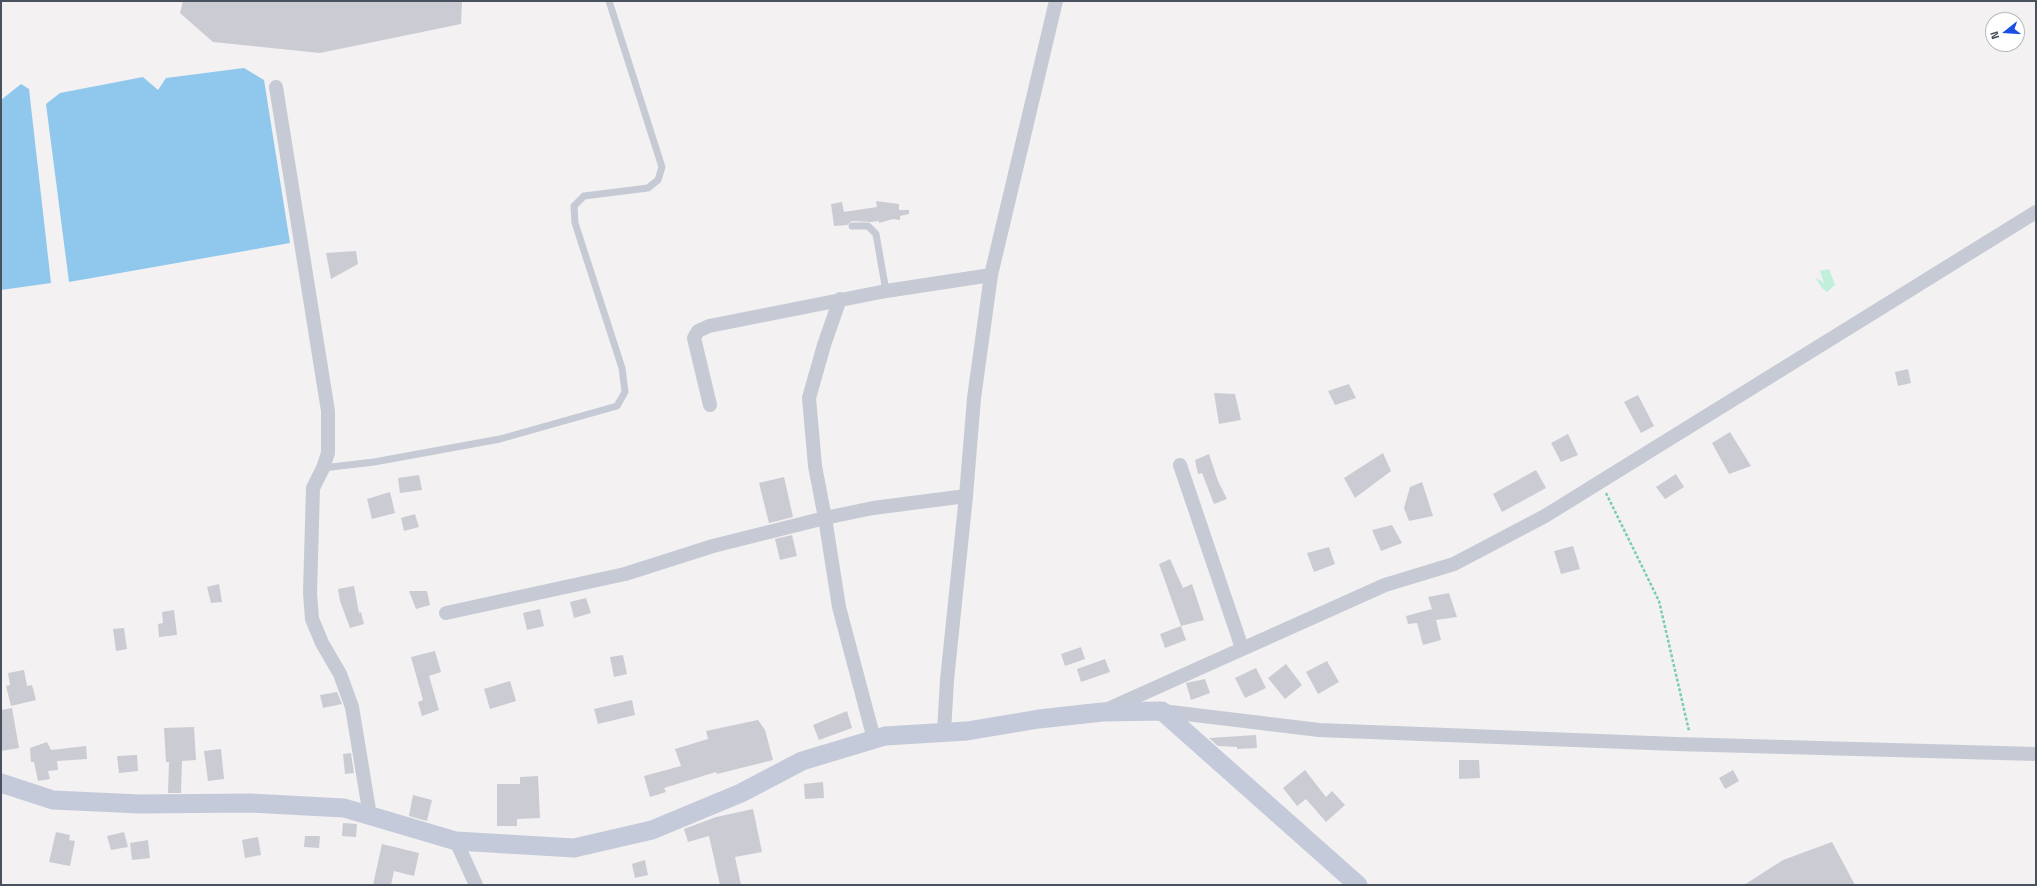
<!DOCTYPE html>
<html>
<head>
<meta charset="utf-8">
<style>
  body { margin:0 }
  #map { position:relative; width:2037px; height:886px; overflow:hidden; background:#f3f1f1; font-family:"Titillium Web",sans-serif }
  canvas { display:block }
  .frame { position:absolute; inset:0; border:2px solid #49505e; pointer-events:none }
  .north { position:absolute; left:1985px; top:12px; width:40px; height:40px; box-sizing:border-box; background:#fff; border:1px solid #b6b9bf; border-radius:50%; rotate:253deg; font-size:11px; font-weight:700; line-height:16px; text-align:center; color:#49505e }
  .north::after { content:''; display:block; margin:auto; width:14px; height:18px; background:#1b4fe3; clip-path:polygon(50% 0,100% 100%,50% 72%,0 100%) }
</style>
</head>
<body>
<div id="map">
<canvas width="2037" height="886"></canvas>
<div class="frame"></div>
<div class="north">N</div>
</div>
<script>
const ctx = document.querySelector('canvas').getContext('2d');
ctx.lineJoin = 'round';
function paint(path, color) { ctx.fillStyle = color; ctx.fill(path, 'evenodd'); }
function strokePath(path, color, width, dash) { ctx.strokeStyle = color; ctx.lineWidth = width; ctx.lineCap = dash ? 'butt' : 'round'; ctx.setLineDash(dash || []); ctx.stroke(path); }
paint(new Path2D(`
  M1829 269 1835 285 1827 292 1822 288 1815 277 1824 283 1820 271Z`), '#c1efdb');
paint(new Path2D(`
  M244 68 264 80 290 243 69 282 46 104 60 93 143 77 158 90 166 78Z
  M21 84 29 89 51 283 1 290V100Z`), '#8fc8ec');
paint(new Path2D(`
  M183 1H462L461 24 320 53 213 42 180 13Z
  M876 201 899 204V210H909V214L900 216V220L893 219 879 223V221L871 222 852 221 847 225 834 226 831 204 842 202 844 212 877 207Z
  M356 251 358 264 331 279 326 253Z
  M1908 369 1911 383 1898 386 1895 372Z
  M1349 384 1356 398 1335 405 1328 391Z
  M1214 393 1235 394 1241 420 1219 424Z
  M1638 395 1654 426 1641 433 1624 402Z
  M1730 432 1751 466 1729 474 1712 443Z
  M1568 434 1578 455 1561 462 1551 443Z
  M1383 453 1391 471 1355 498 1344 478Z
  M1209 454 1218 481 1227 499 1214 504 1202 473 1198 474 1195 460Z
  M1536 470 1546 488 1502 512 1493 494Z
  M1676 474 1684 487 1665 499 1656 487Z
  M419 475 422 490 400 493 398 478Z
  M784 477 793 517 769 523 759 483Z
  M1422 482 1433 516 1409 521 1404 508 1410 487Z
  M390 492 395 513 372 519 367 499Z
  M415 514 419 527 404 531 401 518Z
  M1392 525 1402 543 1381 551 1372 530Z
  M792 535 797 556 780 560 775 539Z
  M1573 546 1580 569 1561 574 1554 551Z
  M1329 547 1335 564 1314 572 1307 553Z
  M1170 559 1183 588 1192 584 1204 620 1181 626 1159 564Z
  M219 584 222 602 211 603 207 587Z
  M354 586 359 613 361 612 364 624 350 628 340 601 338 589Z
  M409 591H427L430 605 416 609Z
  M1449 593 1457 617 1436 620 1441 640 1423 645 1417 623 1408 624 1406 616 1432 609 1428 597Z
  M586 598 591 613 574 618 570 602Z
  M540 609 544 626 527 630 523 613Z
  M174 610 177 635 159 637 158 624 163 623 162 612Z
  M1181 626 1186 640 1165 648 1160 634Z
  M124 628 127 649 116 651 113 629Z
  M1081 647 1085 659 1065 666 1061 654Z
  M435 651 441 672 429 676 439 710 422 716 418 702 423 700 411 657Z
  M623 655 627 674 614 677 610 657Z
  M1105 659 1110 672 1081 682 1077 669Z
  M1327 661 1339 682 1318 694 1306 672Z
  M1286 664 1302 685 1285 699 1268 678Z
  M1256 668 1266 688 1245 698 1235 678Z
  M24 670 27 686 32 685 36 700 11 706 6 686 10 685 8 673Z
  M1205 679 1210 693 1191 700 1186 683Z
  M510 681 516 701 490 709 484 689Z
  M337 692 342 704 323 708 320 695Z
  M632 700 635 715 598 724 594 709Z
  M12 708 19 748 1 751V710Z
  M847 711 852 728 819 740 813 725Z
  M758 720 765 730 773 760 717 774 716 772 664 788 666 792 650 797 644 776 681 766 675 749 708 739 706 731Z
  M194 727 196 760 182 761 181 793H168L169 762H166L164 728Z
  M1256 735 1257 748 1237 749V747L1218 746 1209 738Z
  M47 742 51 750 86 746 87 759 57 761 58 770 48 771 50 779 38 781 34 762H31L30 748Z
  M221 749 224 779 208 781 204 751Z
  M351 753 354 773 345 774 343 754Z
  M137 755 138 771 119 773 117 756Z
  M1459 760H1479L1480 778 1459 779Z
  M1305 770 1326 797 1332 791 1345 805 1326 822 1306 799 1297 806 1283 788Z
  M1733 770 1739 781 1725 789 1719 778Z
  M538 776 540 818 517 819V826H497V784H520V777Z
  M823 782 824 798 805 799 804 784Z
  M413 795 432 800 427 821 409 816Z
  M753 809 762 852 735 857 741 885H720L709 836 688 842 684 829 716 817Z
  M343 823 357 824 356 837 342 836Z
  M56 832 70 835 69 840 75 841 70 866 49 862Z
  M124 832 128 847 111 850 107 836Z
  M305 836H320L319 848 304 847Z
  M258 837 261 855 245 858 242 840Z
  M148 840 150 858 132 860 130 843Z
  M1832 842 1855 885H1744L1783 860Z
  M382 844 419 853 414 876 394 871 391 885H373Z
  M645 860 648 875 635 878 632 864Z`), '#cbccd3');
strokePath(new Path2D(`
  M1606 493 1659 601 1689 731`), '#79cdb3', 2.5, [3, 2]);
strokePath(new Path2D(`
  M852 226H868L876 234 886 291
  M323 468 374 462 500 439 617 406 625 392 622 368 575 223 574 206 584 196 648 188 658 180 662 167 609 1`), '#c5cad5', 7);
strokePath(new Path2D(`
  M276 87 328 411V453L323 468 313 488 310 593 312 619 322 643 340 674 352 707 370 816
  M840 299 824 345 809 398 815 466 825 518 839 607 874 739
  M710 405 694 338 698 331 709 326 886 291 991 275
  M1180 465 1242 648
  M446 613 625 574 713 546 825 518 873 508 966 496
  M1106 710 1385 585 1454 564 1545 516 2036 212
  M1162 711 1319 730 1676 744 2036 754
  M944 732 947 680 966 496 974 398 991 275 1056 1
  M456 841 476 885`), '#c5cad5', 14);
strokePath(new Path2D(`
  M1 783 53 800 140 804 250 803 344 808 456 841 574 848 652 830 741 793 802 761 885 736 967 731 1039 719 1102 712 1162 711 1358 885`), '#c4cad9', 19);
</script>
</body>
</html>
